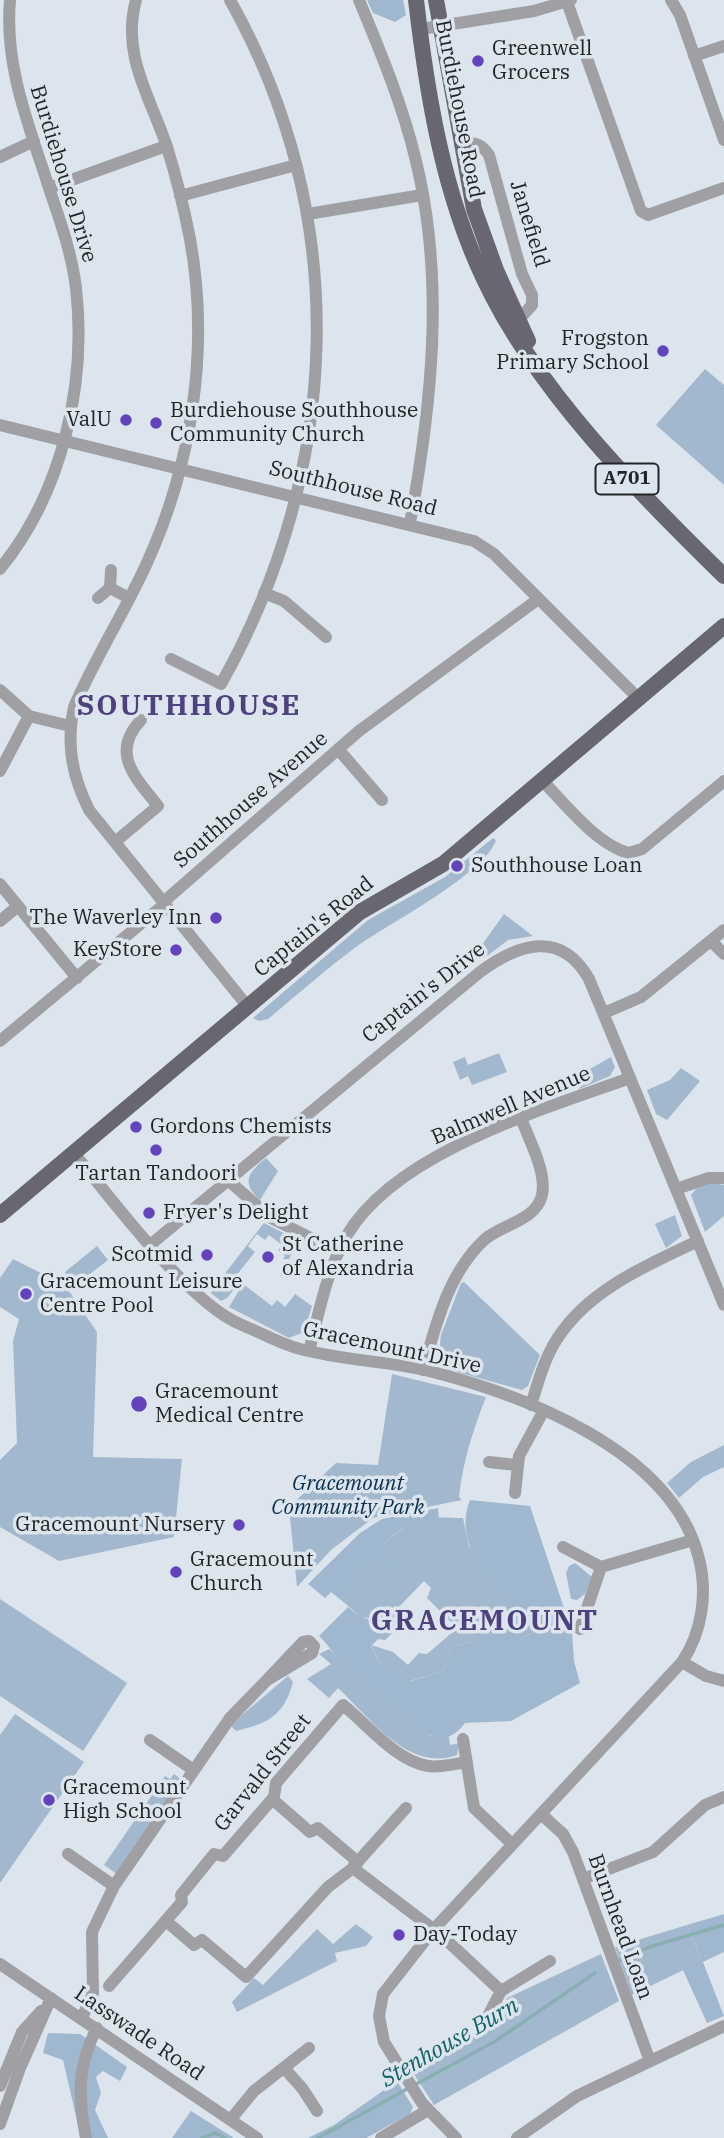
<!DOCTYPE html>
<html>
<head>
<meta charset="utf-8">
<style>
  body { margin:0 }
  canvas { display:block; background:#dce5ed }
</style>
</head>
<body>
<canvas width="724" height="2138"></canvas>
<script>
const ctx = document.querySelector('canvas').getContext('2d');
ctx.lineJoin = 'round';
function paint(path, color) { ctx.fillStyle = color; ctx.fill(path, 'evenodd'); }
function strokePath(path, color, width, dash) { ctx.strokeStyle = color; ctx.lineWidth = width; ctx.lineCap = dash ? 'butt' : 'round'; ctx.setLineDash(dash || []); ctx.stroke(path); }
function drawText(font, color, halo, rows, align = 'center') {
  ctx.font = font + ' "IBM Plex Serif",serif'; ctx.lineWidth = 7; ctx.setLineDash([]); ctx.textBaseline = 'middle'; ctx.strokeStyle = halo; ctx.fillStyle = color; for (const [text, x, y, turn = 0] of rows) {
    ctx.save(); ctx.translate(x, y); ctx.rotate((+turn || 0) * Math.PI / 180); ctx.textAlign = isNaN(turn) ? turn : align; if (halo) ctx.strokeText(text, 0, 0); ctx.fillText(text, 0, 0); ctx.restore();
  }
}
paint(new Path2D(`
  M705 369 724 385V485L656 425Z
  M493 838 496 840C485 874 388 924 356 947 325 970 297 995 268 1019L259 1021 253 1018 368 920 445 877Z
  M504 914 533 936 508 940 487 956 479 949Z
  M499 1053 507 1072 472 1085 468 1076 460 1080 453 1062 465 1057 468 1065Z
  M611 1057 615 1067 610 1076 579 1089 574 1078Z
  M681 1068 700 1081 667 1120 656 1114 647 1090 670 1080Z
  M266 1158 278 1171 260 1200C240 1182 249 1172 266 1158Z
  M712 1183 724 1185V1216L705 1232 691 1195 696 1189Z
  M675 1215 682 1236 666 1248 655 1224Z
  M264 1223 299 1241 289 1259H283L285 1256 278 1250 282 1245 269 1235 265 1240 257 1234 248 1246 255 1252 235 1277 240 1282 227 1298 221 1301 211 1293 213 1289Z
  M97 1246 108 1260 76 1285 65 1272Z
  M13 1259 65 1285 97 1332 93 1457 182 1459 174 1537 59 1561 0 1527V1460L17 1443 13 1341 19 1319 0 1307V1278Z
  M464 1282 540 1355 528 1386 522 1390 446 1369 438 1361 441 1335 461 1283Z
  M243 1284 272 1306 277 1300 285 1307 295 1294 312 1306 304 1332 289 1338 229 1307Z
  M392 1374 486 1397C473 1430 463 1461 459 1497L462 1500 373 1518 331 1550 297 1587 289 1507 336 1463 378 1465Z
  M724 1445V1467L703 1477 679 1498 667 1483 691 1462Z
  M463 1518 469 1547 509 1592 505 1608H535L543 1626 522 1639 476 1641 453 1647 443 1671 410 1681 380 1663 371 1645 393 1652 408 1665 419 1653 427 1654 455 1630 453 1624 427 1598 431 1588 424 1581 395 1611 400 1619 398 1628 385 1640 378 1639 390 1628 383 1620 361 1617 341 1600C360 1568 386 1530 423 1520 435 1516 450 1518 463 1518Z
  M575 1563 592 1577 585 1594 577 1600 571 1599 566 1573 569 1566Z
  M0 1599 127 1683 83 1751 0 1696Z
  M329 1649 430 1736 449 1737 450 1745 459 1743 457 1755C409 1773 370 1718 338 1688L329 1698 307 1679 331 1664 319 1654Z
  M288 1676 293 1682C284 1716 268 1723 236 1731L230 1725Z
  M15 1714 84 1762 0 1883V1735Z
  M174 1774 182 1780 117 1874 104 1865 165 1776 170 1779Z
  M356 1924 373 1937 366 1946 335 1953 337 1961 237 2012 232 2002 254 1978 263 1985 317 1929 333 1944Z
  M687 1925 702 1961 632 1995 615 1947Z
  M601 1954 619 2001 434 2105 408 2065 493 2025 507 1998Z`), '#a2b8ce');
paint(new Path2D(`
  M367 0H403L406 15 395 22 373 13Z
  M470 1500 530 1506 572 1632 574 1661 580 1683 511 1721 465 1723C458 1732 450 1739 438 1738 421 1737 355 1675 340 1660 332 1652 327 1643 319 1636L348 1607C360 1617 373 1625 389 1618L390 1628 371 1646 380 1663 411 1681 443 1671 453 1647 476 1641 499 1623 522 1639 543 1626 535 1608H505L508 1593 493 1596C478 1565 456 1534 470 1500Z
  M438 1508 439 1519C417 1519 399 1528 384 1543L385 1550 416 1576 414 1583 403 1579 380 1559 367 1563 341 1600 331 1592 325 1598 308 1584 360 1533 382 1519Z
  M724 1914V1952L703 1962 724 2016 707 2023 683 1970 701 1958 687 1925Z
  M48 2033 80 2034 127 2067 120 2081 103 2071 96 2077 101 2093 95 2110 108 2138H81L63 2060 43 2053Z
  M397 2081 413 2107 410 2114 366 2138H308L334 2125Z
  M191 2111 234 2138H172Z`), '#a0b8cf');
strokePath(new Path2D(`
  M618 1961 649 1947 724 1925
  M416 2084 494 2042 595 1973
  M202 2138 215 2133 225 2138
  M318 2138 409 2088`), '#88b0b2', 3.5);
strokePath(new Path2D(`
  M136 0C121 55 150 96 167 147 176 176 184 208 190 239 210 348 192 465 146 565 124 613 95 658 74 707 66 745 72 775 89 810L248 1007
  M359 0C381 53 403 106 416 161 445 280 432 404 410 523
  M671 0 680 15 724 140
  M567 2 641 211 648 215 724 188
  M421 29 534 11 571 0
  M694 56 724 46
  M460 143C473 142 481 143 489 155L522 274 532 295V305L524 314 512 320
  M0 157 34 141
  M49 188 166 146
  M180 196 296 165
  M308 214 422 195
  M0 425 474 541 494 554 638 698
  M0 569C62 493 87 385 76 288 72 255 61 223 50 191 30 128 4 67 10 0
  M110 588 111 570
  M264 593 284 601 326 637
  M98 598 110 588 129 598
  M171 659 221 684C342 468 352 217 230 0
  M0 690 29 716 70 726
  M338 749 382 800
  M0 771 29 716
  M541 779C564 803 597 845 629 853L642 849 724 781
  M115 842 158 806C135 777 110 753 141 720
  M0 884 77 978
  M0 921 17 907
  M711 941 724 954
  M604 1013 641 997 724 930
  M0 1041 161 907 168 898 359 731 537 600
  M73 1152C111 1198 189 1304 242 1325 262 1333 280 1344 300 1349 342 1360 384 1361 425 1370 522 1394 669 1449 698 1555 708 1590 703 1631 682 1662L434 1929 383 1994 379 2016 384 2042 422 2103 456 2138
  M228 1180 271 1218 339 1252
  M676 1189 709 1178H724
  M150 1245 480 972C518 944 561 929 589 979L724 1305
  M309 1351C319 1312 327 1270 347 1235 396 1152 544 1109 630 1078
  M423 1370C436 1324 448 1274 484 1240 502 1224 536 1221 542 1195 547 1172 529 1140 521 1118
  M531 1405C538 1383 544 1359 557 1339 588 1290 647 1265 698 1241
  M489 1462 516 1465
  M515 1493 519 1456 544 1410
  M563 1547 601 1567 580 1629
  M601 1567 693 1540
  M309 1641 314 1646 312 1653 267 1680 303 1642Z
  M682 1662 706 1676 724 1681
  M463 1739 474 1808 512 1844
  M150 1740 192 1769
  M272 1799 310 1832 318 1828 358 1862
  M541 1814 563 1834 573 1852 650 2061
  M68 1854 114 1886
  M353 1867 406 1808
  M583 1879 653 1852 705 1805 724 1797
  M166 1921 194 1945 202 1940 246 1977 328 1887 353 1868 441 1935 501 1991 550 1961
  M0 1964 257 2138
  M109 1986 182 1902 181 1895 214 1854 223 1856 274 1797 276 1783 343 1705C367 1724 396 1761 428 1766 440 1768 454 1764 467 1762
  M82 2018 93 1993 92 1932 114 1886 230 1718 267 1680
  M486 2020 501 1991
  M285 2069 302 2088 317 2111
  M0 2086 22 2032 41 2011
  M231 2119 254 2091 309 2048
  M0 2124 20 2068 51 1998
  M86 2138C78 2098 77 2065 97 2028
  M381 2138 428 2110
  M517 2138 577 2096 724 2026`), '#a09fa4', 12);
strokePath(new Path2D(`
  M416 0C427 94 443 193 484 279 536 390 637 491 724 576
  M436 0 474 209 496 270 528 341
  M0 1215 360 912 443 864 724 626`), '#68666e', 16);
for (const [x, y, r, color] of [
  [478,61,7,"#6243bb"],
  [663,351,7,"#6243bb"],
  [126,420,7,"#6243bb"],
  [156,423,7,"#6243bb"],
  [457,866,7,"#6243bb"],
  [216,918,7,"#6243bb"],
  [176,950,7,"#6243bb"],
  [136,1127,7,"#6243bb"],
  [156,1150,7,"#6243bb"],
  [149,1213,7,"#6243bb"],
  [207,1255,7,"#6243bb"],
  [268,1257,7,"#6243bb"],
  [26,1294,7,"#6243bb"],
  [139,1404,9,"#6243bb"],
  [239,1525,7,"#6243bb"],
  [176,1572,7,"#6243bb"],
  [49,1800,7,"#6243bb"],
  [399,1935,7,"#6243bb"]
]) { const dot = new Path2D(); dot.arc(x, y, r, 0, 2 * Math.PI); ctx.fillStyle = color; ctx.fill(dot); strokePath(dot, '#dce5ed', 2.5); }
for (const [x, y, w] of [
  [627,479,63]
]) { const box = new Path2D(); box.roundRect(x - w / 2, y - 15.5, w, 31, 5); ctx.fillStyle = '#dce5ed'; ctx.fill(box); strokePath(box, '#222528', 2); }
drawText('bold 19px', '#222528', null, [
  ["A701",627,479]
]);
drawText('21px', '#222528', '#dce5ed', [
  ["Greenwell",492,49],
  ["Grocers",492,73],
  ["Frogston",649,339,"right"],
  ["Primary School",649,363,"right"],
  ["Burdiehouse Southhouse",170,411],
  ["Community Church",170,435],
  ["ValU",112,420,"right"],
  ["Southhouse Loan",471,866],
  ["The Waverley Inn",202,918,"right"],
  ["KeyStore",162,950,"right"],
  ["Gordons Chemists",150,1127],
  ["Tartan Tandoori",156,1174,"center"],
  ["Fryer's Delight",163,1213],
  ["St Catherine",282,1245],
  ["of Alexandria",282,1269],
  ["Scotmid",193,1255,"right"],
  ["Gracemount Leisure",40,1282],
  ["Centre Pool",40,1306],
  ["Gracemount",155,1392],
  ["Medical Centre",155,1416],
  ["Gracemount Nursery",225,1525,"right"],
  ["Gracemount",190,1560],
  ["Church",190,1584],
  ["Gracemount",63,1788],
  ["High School",63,1812],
  ["Day-Today",413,1935]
], 'left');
drawText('21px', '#222528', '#dce5ed', [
  ["Burdiehouse Road",459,109,79],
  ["Burdiehouse Drive",63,174,73],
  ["Janefield",529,224,73],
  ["Southhouse Road",353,489,14],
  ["Southhouse Avenue",251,800,-41],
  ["Captain's Road",314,927,-39],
  ["Captain's Drive",424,993,-38],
  ["Balmwell Avenue",511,1106,-23],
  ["Gracemount Drive",392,1348,12],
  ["Garvald Street",263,1773,-52],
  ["Burnhead Loan",620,1927,70],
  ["Lasswade Road",139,2034,34]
]);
drawText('italic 21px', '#072f50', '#dce5ed', [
  ["Gracemount",348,1484],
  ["Community Park",348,1508]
]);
drawText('italic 23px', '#126468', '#dce5ed', [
  ["Stenhouse Burn",450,2043,-30]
]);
ctx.letterSpacing = '2px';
drawText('bold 28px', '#4d417f', '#dce5ed', [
  ["SOUTHHOUSE",189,707],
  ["GRACEMOUNT",485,1622]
]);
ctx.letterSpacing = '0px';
</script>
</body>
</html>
